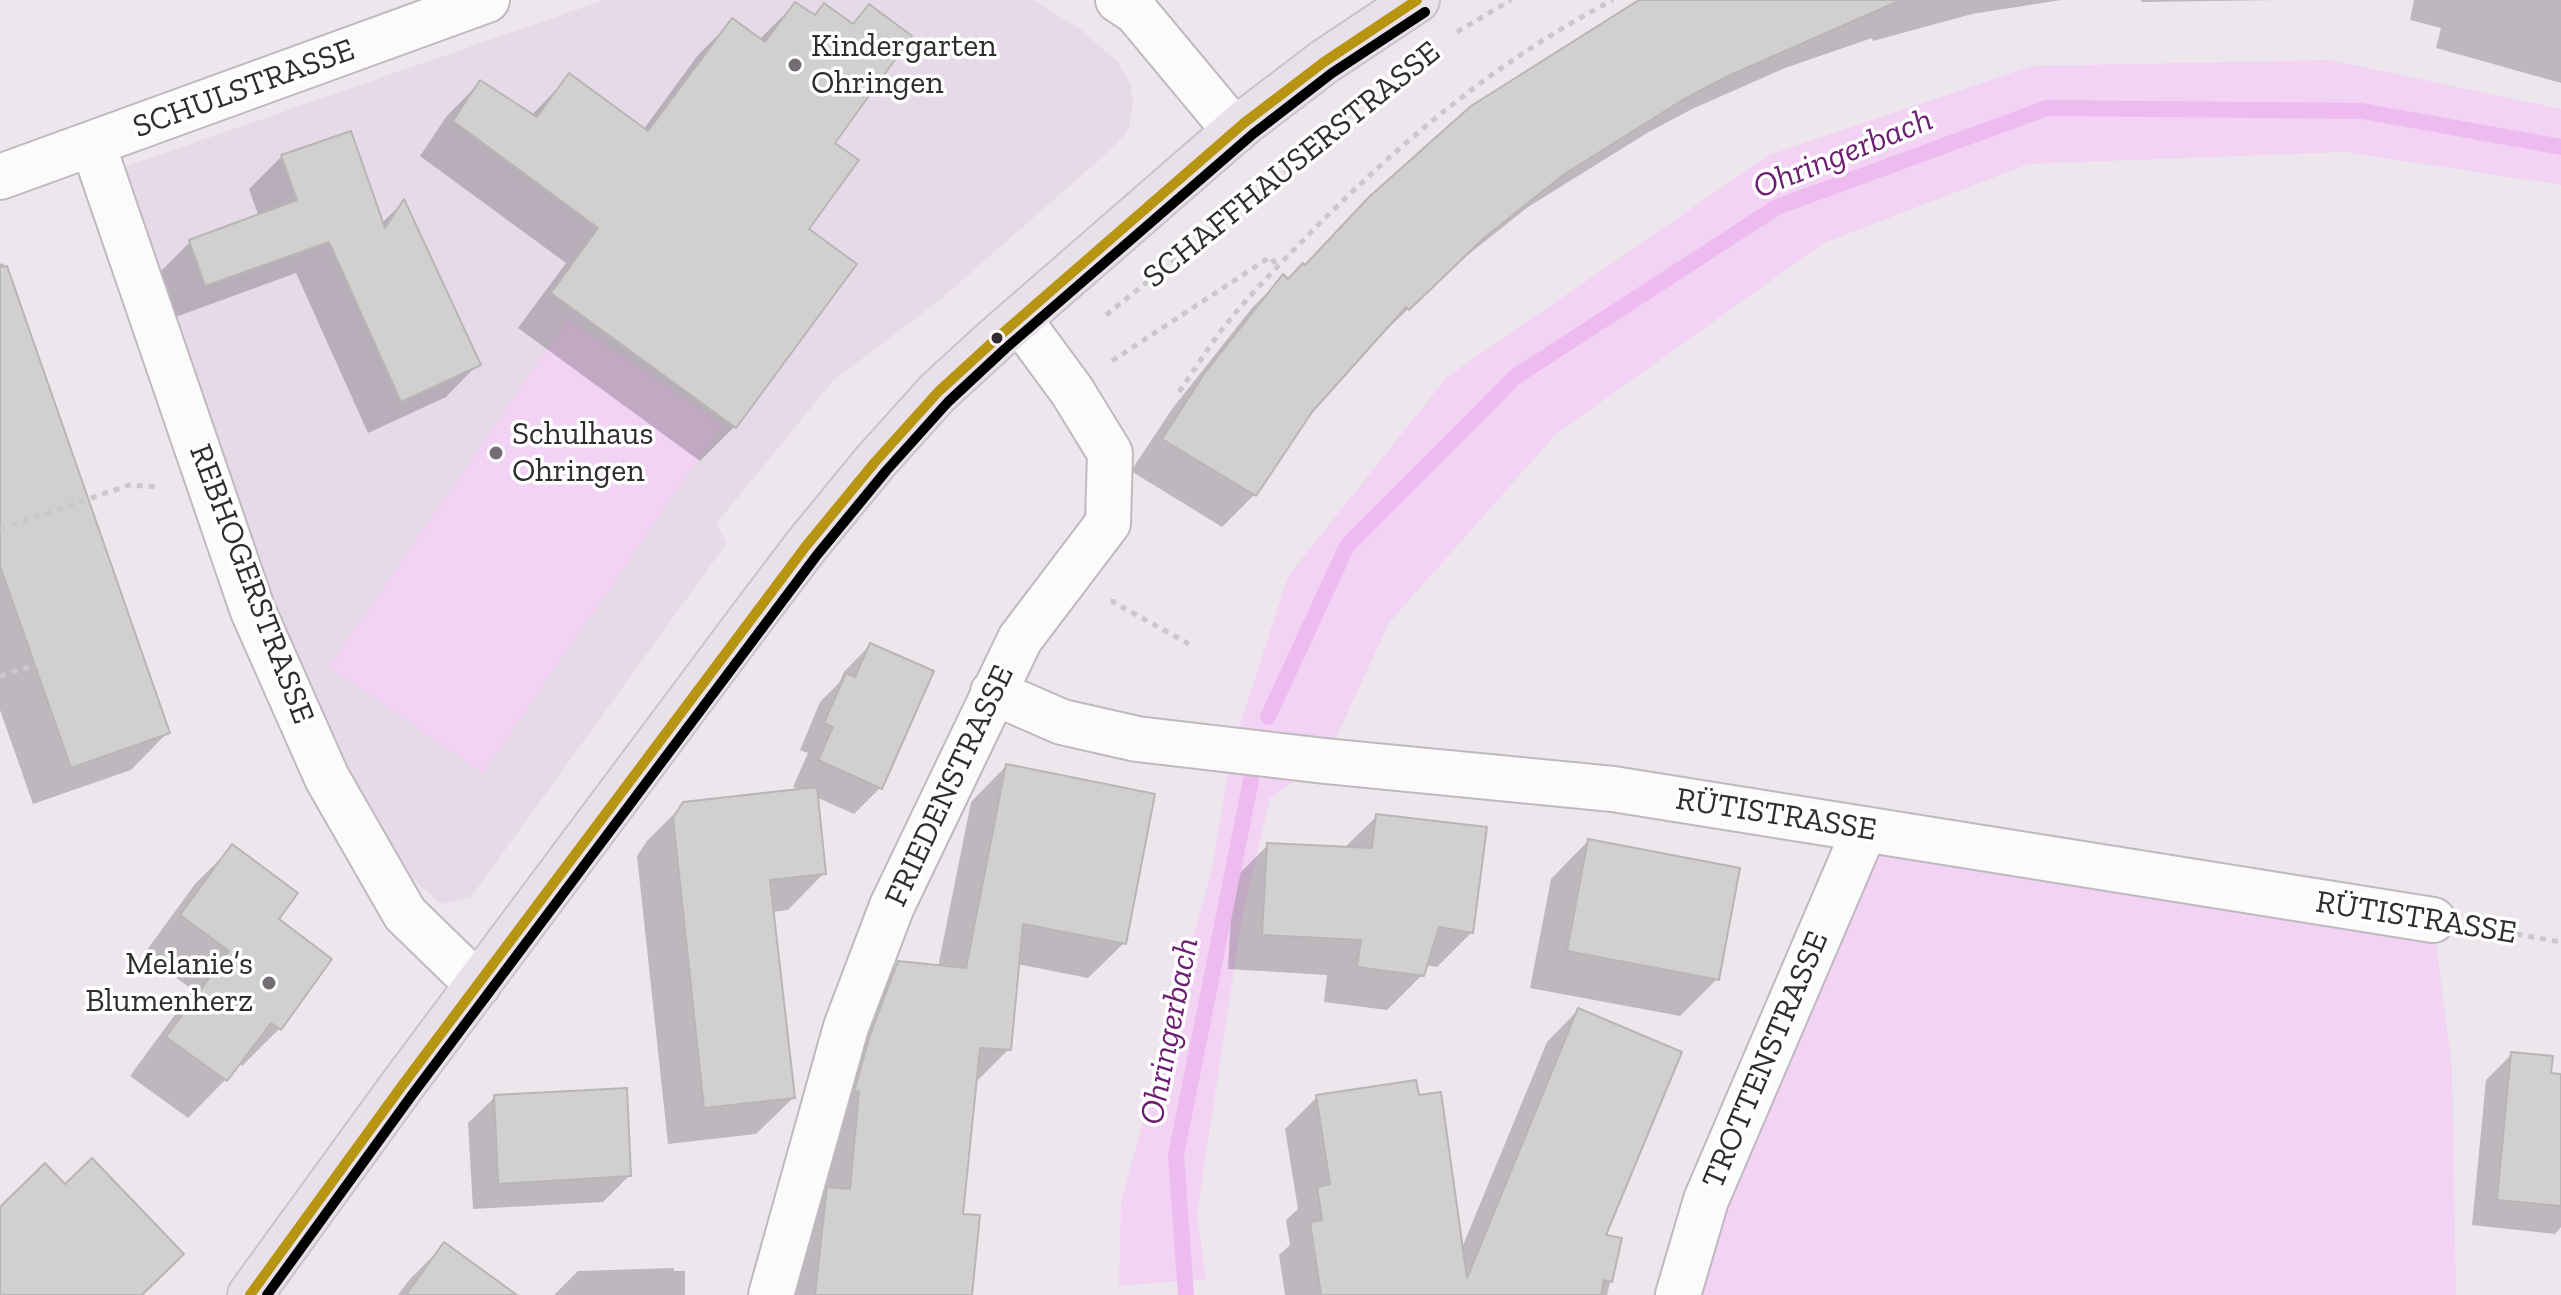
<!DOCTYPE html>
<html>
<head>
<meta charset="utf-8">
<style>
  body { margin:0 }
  canvas { display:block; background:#ede6ed }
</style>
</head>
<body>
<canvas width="2561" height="1295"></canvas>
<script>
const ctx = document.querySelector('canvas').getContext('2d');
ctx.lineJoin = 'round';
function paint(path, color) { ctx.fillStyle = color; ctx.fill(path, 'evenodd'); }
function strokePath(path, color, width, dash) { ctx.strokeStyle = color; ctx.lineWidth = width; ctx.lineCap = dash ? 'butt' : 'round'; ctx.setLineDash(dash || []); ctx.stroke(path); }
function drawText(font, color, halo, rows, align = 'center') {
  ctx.font = font + ' "Zilla Slab",serif'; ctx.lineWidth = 7; ctx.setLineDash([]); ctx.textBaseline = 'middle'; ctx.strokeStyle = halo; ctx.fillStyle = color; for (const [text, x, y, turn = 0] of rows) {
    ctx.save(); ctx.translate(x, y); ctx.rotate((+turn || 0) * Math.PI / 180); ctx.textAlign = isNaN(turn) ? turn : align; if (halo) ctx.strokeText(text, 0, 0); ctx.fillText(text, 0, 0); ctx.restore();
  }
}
paint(new Path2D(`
  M604 0H1034L1080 29 1118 62 1130 84 1133 103 1129 128 1116 145 942 298 833 381 716 524 727 543 471 897 441 904 405 873 279 642 124 167Z`), '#e7dae8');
paint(new Path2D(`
  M2330 60 2561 109V185L2344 152 2029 164 1824 243 1556 434 1389 623 1325 761 1270 798 1242 918 1197 1213 1206 1279 1119 1286 1121 1202 1212 869 1232 750 1288 576 1447 377 1769 155 2032 66Z
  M568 319 722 425 483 773 329 667Z
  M1865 829 2433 920 2452 1069 2456 1295H1678Z`), '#f2d3f4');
paint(new Path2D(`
  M1647 0H2061L1972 14 1873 41 1872 38 1785 68 1692 109 1647 133 1528 207 1449 270 1375 341 1310 410 1254 495 1222 527 1131 471 1172 409 1252 308 1283 277 1287 282Z
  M2141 0H2278L2142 2Z
  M2414 0H2561V83L2436 48 2441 28 2410 20Z
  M795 4 813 16 824 5 851 25 869 6 807 229 854 264 734 427 700 461 518 328 566 263 420 156 446 117 480 82 531 116 569 76 643 130 698 55 732 21 759 40Z
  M282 156 381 224 403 202 478 364 446 397 368 433 296 273 173 318 157 275 190 242 259 217 249 189Z
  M3 263 168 732 131 770 33 804 0 710V264Z
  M870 645 881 787 854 814 816 797 824 873 788 910 772 912 793 1098 756 1134 668 1144 637 856 647 841 684 804 802 790 793 787 808 753 800 750 820 702 839 683 844 672Z
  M1006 766 1124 943 1088 978 1017 964 1009 1049 974 1084 961 1215 970 1295H784L863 999 899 963 938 967 971 802Z
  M1377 816 1472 932 1437 967 1425 965 1422 975 1387 1010 1324 1002 1327 975 1228 969 1233 880 1268 845 1344 848Z
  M1588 841 1717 979 1680 1016 1530 988 1551 879Z
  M232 847 276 920 329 959 279 1029 242 1066 238 1063 225 1080 188 1118 130 1076 193 990 144 954 195 884Z
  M1578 1010 1604 1237 1620 1240 1607 1295H1285L1279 1255 1290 1245 1286 1220 1298 1209 1285 1129 1317 1097 1461 1250 1547 1042Z
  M2512 1054 2549 1075 2561 1076V1227L2555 1234 2472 1225 2486 1080Z
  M495 1097 629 1176 603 1202 473 1209 468 1123Z
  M445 1244 514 1295H398L410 1279Z
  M674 1268V1271H685V1295H554L578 1271Z`), '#0003');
strokePath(new Path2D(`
  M1268 717 1347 546 1515 377 1777 207 2047 108 2362 111 2561 147
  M1186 1295 1176 1155 1251 780`), '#eebbf0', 16);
const building = new Path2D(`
  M1639 0H1901L1726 77 1681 101 1563 175 1484 238 1409 310 1406 307 1312 412 1256 496 1162 439 1204 374 1283 274 1288 279 1303 263 1305 265 1369 197 1471 106Z
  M795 2 815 15 824 3 853 24 869 4 912 36 835 143 859 160 809 229 857 264 736 428 551 293 598 228 453 121 480 80 537 117 569 73 648 131 732 18 765 42Z
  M351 131 385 228 404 199 481 365 401 402 329 242 205 286 189 240 297 200 281 155Z
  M7 266 170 733 71 768 0 566V267Z
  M870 643 934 671 882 789 818 760 833 727 824 723 846 673 855 677Z
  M1006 764 1155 794 1126 944 1023 924 1011 1050 980 1048 963 1214 980 1215 972 1295H815L827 1187 850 1189 859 1091 854 1092 870 1035 898 961 966 968Z
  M817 787 826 874 770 880 795 1098 704 1108 673 818 683 802Z
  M1376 814 1487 827 1473 933 1439 927 1424 976 1357 967 1361 940 1262 935 1267 843 1372 848Z
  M1588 839 1740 868 1719 980 1567 951Z
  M232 844 298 893 279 919 332 959 281 1030 271 1023 227 1081 166 1037 229 951 180 915Z
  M1578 1008 1682 1052 1606 1235 1622 1238 1612 1282 1604 1280 1601 1295H1321L1310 1222 1322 1220 1317 1187 1330 1184 1316 1095 1416 1080 1419 1095 1441 1092 1467 1278Z
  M2511 1052 2553 1056 2551 1073 2561 1074V1206L2497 1200Z
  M627 1088 631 1176 498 1184 494 1095Z
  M92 1158 184 1254 142 1295H0V1207L45 1163 65 1184Z
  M444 1242 517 1295H406Z`);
paint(building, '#d2cfcf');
strokePath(building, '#b8b5b5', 2);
const minor = new Path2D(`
  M1118 0 1136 12 1235 131
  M93 145 253 611 327 778 405 914 478 985
  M0 177 487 0
  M993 692 1062 722 1137 739 1325 761 1613 789 2433 920
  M771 1295 846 1027 892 906 1020 639 1108 523 1110 453 1072 391 1019 319
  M1678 1295 1706 1200 1865 829`);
const primary = new Path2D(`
  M250 1295 401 1087 750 620 806 546 875 462 938 392 997 338 1244 123 1324 62 1417 0`);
strokePath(minor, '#bfb9bf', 48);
strokePath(primary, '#c7c4c7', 48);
strokePath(new Path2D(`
  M1457 32 1511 0
  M1106 315 1296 163 1369 97
  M1112 361 1270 257 1278 266
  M1179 392C1193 372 1206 351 1220 332 1251 292 1288 256 1323 220 1410 134 1503 57 1613 0
  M0 529 129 485 159 487
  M1113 599V602L1189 644
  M0 676 35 665
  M2481 928 2561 942`), '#cbc8cb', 5, [6, 6]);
strokePath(minor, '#fcfbfc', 44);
strokePath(primary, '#e8e1e9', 44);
strokePath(new Path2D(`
  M250 1295 401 1087 806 546 875 462 938 392 997 338 1244 123 1324 62 1417 0`), '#b79411', 10);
strokePath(new Path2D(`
  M267 1295 412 1095 817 555 886 471 948 402 1006 348 1253 134 1332 73 1425 12`), '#000', 10);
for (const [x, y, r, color] of [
  [795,65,8,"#736d73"],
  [997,338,7,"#312c31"],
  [496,453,8,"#736d73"],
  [269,983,8,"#736d73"]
]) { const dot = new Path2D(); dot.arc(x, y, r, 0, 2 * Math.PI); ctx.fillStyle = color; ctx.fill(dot); strokePath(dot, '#fff', 3); }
drawText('32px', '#312c31', '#fff', [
  ["Kindergarten",811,47],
  ["Ohringen",811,84],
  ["Schulhaus",512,435],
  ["Ohringen",512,472],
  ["Melanie’s",253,965,"right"],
  ["Blumenherz",253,1002,"right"]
], 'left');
drawText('32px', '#312c31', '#fff', [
  ["SCHULSTRASSE",244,89,-20],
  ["SCHAFFHAUSERSTRASSE",1292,165,-39],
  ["REBHOGERSTRASSE",251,584,69],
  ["FRIEDENSTRASSE",950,786,-65],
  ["RÜTISTRASSE",1776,815,9],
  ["RÜTISTRASSE",2416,918,9],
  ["TROTTENSTRASSE",1766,1060,-67]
]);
drawText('italic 34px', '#6c1c71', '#fff', [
  ["Ohringerbach",1843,154,-22],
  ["Ohringerbach",1170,1031,-79]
]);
</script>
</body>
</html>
